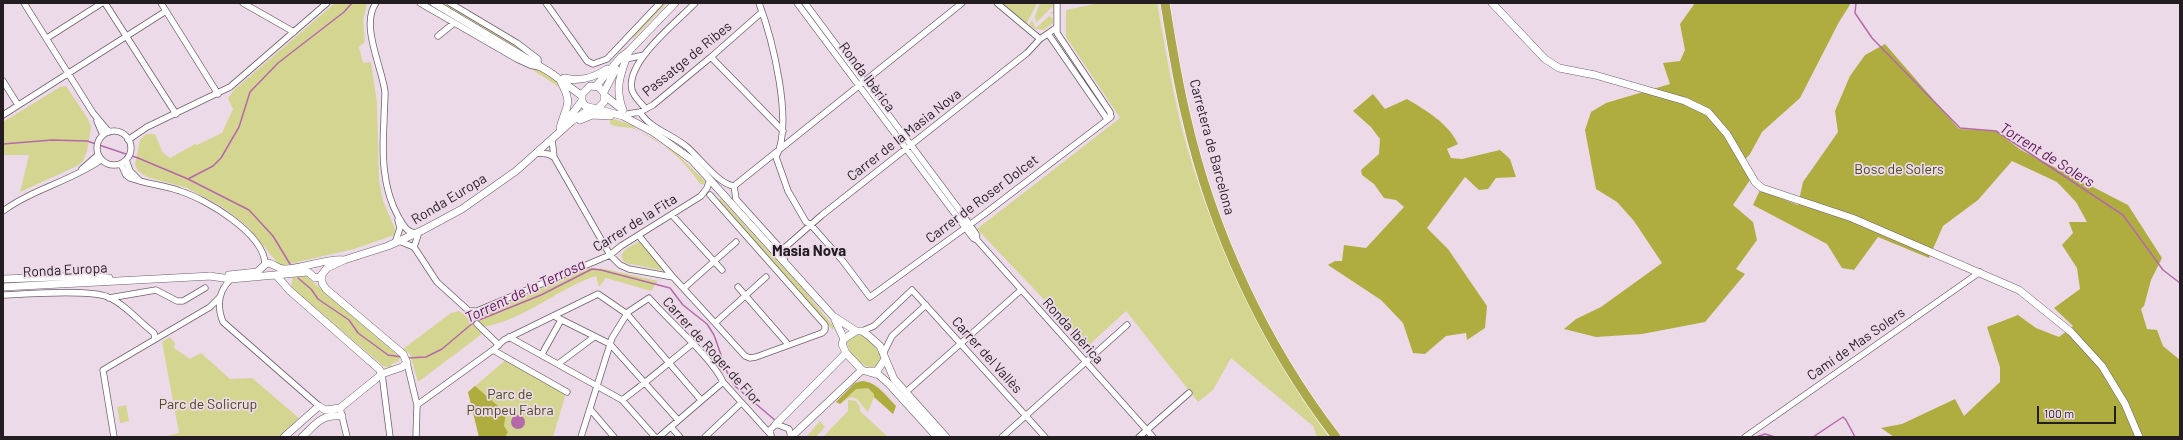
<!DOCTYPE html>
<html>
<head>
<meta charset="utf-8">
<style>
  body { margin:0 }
  #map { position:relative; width:2183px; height:440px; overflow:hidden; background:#ecdae8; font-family:Barlow,sans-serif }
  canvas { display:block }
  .frame { position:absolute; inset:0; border:4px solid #231d22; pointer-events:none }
  .scale { position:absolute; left:2037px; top:406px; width:79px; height:18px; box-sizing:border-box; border:2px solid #231d22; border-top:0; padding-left:5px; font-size:12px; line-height:14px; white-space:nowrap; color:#231d22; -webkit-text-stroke:3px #ecdae8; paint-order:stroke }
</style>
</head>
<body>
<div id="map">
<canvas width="2183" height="440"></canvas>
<div class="frame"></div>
<div class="scale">100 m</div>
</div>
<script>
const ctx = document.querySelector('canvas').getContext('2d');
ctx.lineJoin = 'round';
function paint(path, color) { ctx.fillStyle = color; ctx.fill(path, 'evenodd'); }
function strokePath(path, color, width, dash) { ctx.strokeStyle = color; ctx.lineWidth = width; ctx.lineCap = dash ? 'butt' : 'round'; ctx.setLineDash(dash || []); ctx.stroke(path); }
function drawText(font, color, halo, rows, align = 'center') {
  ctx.font = font + ' Barlow,sans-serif'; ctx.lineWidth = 3.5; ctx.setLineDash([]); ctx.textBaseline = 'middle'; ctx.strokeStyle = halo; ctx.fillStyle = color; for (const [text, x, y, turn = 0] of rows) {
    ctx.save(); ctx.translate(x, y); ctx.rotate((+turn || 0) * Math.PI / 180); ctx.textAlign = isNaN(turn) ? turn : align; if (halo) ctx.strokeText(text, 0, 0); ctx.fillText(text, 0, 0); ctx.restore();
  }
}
paint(new Path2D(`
  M335 3H367L363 21 365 42 359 47 363 63 371 62 377 103 379 180 383 201 395 229 394 235 354 249 280 266 247 226 221 206 187 188 147 177 138 171 135 165 140 140 146 134H155L163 153 170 158 195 144 197 145 222 133 233 109 228 98 235 89Z
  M439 3C458 3 518 46 535 60Z
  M664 3H667L633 39V36Z
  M1001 3H1037L1026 25Z
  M1040 3H1055L1056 15 1050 13 1054 11 1053 6 1036 23 1035 16Z
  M1099 3H1157C1166 52 1174 103 1188 151 1219 254 1266 349 1329 437H1317L1313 426 1231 358 1213 390 1198 402 1126 311 1088 346 977 229 1120 118 1066 37V10Z
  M1049 16 1053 18V23L1044 30 1036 29 1029 25 1032 20 1036 28Z
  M533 68C545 70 552 76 560 85L559 87 531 69Z
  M66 86 88 119 91 127 87 152 83 161 77 166 20 192 29 155H3V122L60 87Z
  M610 118 635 126 634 128 676 153 705 181 704 184H700C684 160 662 140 634 129 626 126 617 128 610 124Z
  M720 198 803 289 834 327 833 330C796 286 756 244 719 201Z
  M640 241 665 271 626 263C613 253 632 246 640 241Z
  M589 268 605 269 658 281 651 291 606 278 599 287 596 276C559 288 524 320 483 327L476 319 481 317V314Z
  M306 276 400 357 399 361 392 364 391 368 383 366 291 287 293 277Z
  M459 311 473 322 482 334 418 382 410 354 403 349 451 313Z
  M854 333C866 335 877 346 881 358L876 367C865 371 846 352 847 340Z
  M170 337 175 343 174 348 190 359 201 353 230 379 252 378 299 418 278 437H164L179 433 162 342Z
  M506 360 566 393 553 437H479L468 392Z
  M862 381C877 382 886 396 896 406L893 414 874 397 868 412C857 401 856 390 840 404L836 402 855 383Z
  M848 400 856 401 860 407V411L888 437H823L848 411Z
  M126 405 129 421 120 423 117 407Z
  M820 421 825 427 816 437H806Z`), '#d5d592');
paint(new Path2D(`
  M1695 3H1851L1839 22 1800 98 1762 132 1750 154 1741 164 1750 180 1733 205 1753 222 1757 240 1736 269 1745 274 1705 322 1642 334 1596 337 1564 329 1576 319 1601 307 1662 263 1634 221 1617 202 1596 189 1585 130 1591 112 1606 103 1670 84 1663 63 1680 61 1685 50 1680 24Z
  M1885 44 1959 129 1996 131 2021 150 2128 205 2162 258 2151 280 2144 306 2141 309 2147 329 2157 330 2163 346 2180 360V437H1894L1881 428 1902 424 1955 399 1964 416 2000 382V367L1987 327 2018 315 2036 328 2059 337 2073 326 2054 308 2080 289 2077 268 2062 245 2073 233 2069 222H2087L2076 202 2057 182 2012 161 1978 200 1943 226 1929 258 1878 237 1854 270 1842 268 1827 244 1753 205 1760 190 1798 205 1803 182 1838 132 1835 111 1850 76 1865 55Z
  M1373 94 1385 109 1407 99C1427 111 1448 123 1458 144L1447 149 1451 158 1462 159 1500 150 1510 159 1516 177 1496 178 1488 189 1479 190 1465 177 1427 228 1448 249 1487 306 1485 328 1467 340 1466 333 1446 336 1425 354 1413 353 1403 323 1381 300 1328 265 1335 261H1342L1344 245 1366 248 1404 207 1396 200 1384 198 1374 184 1362 175 1361 170 1379 154 1380 139 1371 127 1353 111Z
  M862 381C877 382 886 396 896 406L893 414 874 397V394L868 388 856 389 840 404 836 402 855 383Z
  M475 386 506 413 504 426 508 432 505 437H479L468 392Z`), '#afad40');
paint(new Path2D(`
  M511 422a7 7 0 1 1 14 0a7 7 0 1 1-14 0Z`), '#b669aa');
strokePath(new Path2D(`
  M1856 3 1855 13 1872 38 1960 128 1996 131 2123 215 2163 270 2180 283
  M3 144 52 140 87 141 138 158 188 179 249 210 273 236 290 264
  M188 179 213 166 221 158 239 127 250 92 278 63 344 12 352 3
  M298 278 311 289 318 299 349 320 358 333 369 341 388 355 402 357
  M408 358 426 357 442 349 474 322 541 295 592 269 601 270 670 288 683 305 707 324 714 335 727 372 736 387 776 421
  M1756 437 1765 434 1775 437
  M1813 437 1843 417 1846 420 1855 437`), '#b669aa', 1.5);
const minor = new Path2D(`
  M24 3 93 113 109 132
  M105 3 176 114
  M161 3 218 94
  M243 3 294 32
  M376 3C360 25 382 67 385 92 385 101 384 111 384 120 382 154 382 188 399 218 404 226 407 233 417 233
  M420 3 517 59 530 65 539 67
  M450 3 517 43 538 59V65
  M546 3 587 61 593 64 607 59 660 3
  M759 3C772 38 794 123 776 157L788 191 806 222 811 225 842 260 870 297 983 215 1111 117 1110 112 1057 33V3
  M797 3 973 238 977 240 1153 437
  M805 3 961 212 976 234 977 240
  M997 3 1040 39
  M1049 35 1107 119
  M438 36 454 23
  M47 38 102 3
  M711 57 783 131
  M626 59 644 55
  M3 81 18 105
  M645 108C640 102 634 97 632 90 625 62 677 22 695 3
  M640 112 653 105 711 57 762 12
  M628 114 640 112C649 128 673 135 687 147 700 158 718 184 734 186L736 199 782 250 785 263
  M3 115 166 11
  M97 121 103 135
  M97 148a17 17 0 1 1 34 0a17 17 0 1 1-34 0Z
  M552 139 554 157
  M128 140 147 127 230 87 327 3
  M537 153 548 154 554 157 610 255 620 265 629 269 673 277 745 356 750 358 756 357 822 333 825 330V325L710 195
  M126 160 130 171 139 180
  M121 164 126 175 130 178C146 184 164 185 180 191 206 199 263 233 265 263
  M82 169 98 155
  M734 186 962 3
  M3 211C33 189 71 181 101 160
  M672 215 722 270
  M639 236 672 276
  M399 241 414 247 437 282 469 311H477L610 255 621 246 701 196 707 188 710 179
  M395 243 400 228 398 220
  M414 247 419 232
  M782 250 822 215 1027 53 1040 39 1056 28
  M231 279C218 291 217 307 223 322L319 406
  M738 287 786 342
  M684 288 736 242
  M3 295C25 294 90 289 108 297 125 304 139 322 154 333L155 339
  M109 298 156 290 177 301H183L205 288
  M627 314 701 400
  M554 316 610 344 678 420
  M715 323 766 277
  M477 324 499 345
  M862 331 874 326 912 290 1045 437
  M509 337 622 400 655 437
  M493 350 567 392
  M542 354 561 320
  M883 354 892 336 926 305
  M407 363 417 405 416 437
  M558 364 594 337
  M382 374 390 437
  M906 392 1021 290
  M622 400C647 382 668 363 692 344
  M417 405 493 350 504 340 598 294 627 314
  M340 408 347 437
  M590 409 614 437
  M671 427 680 437
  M771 436 770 430 776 424 789 429 791 437
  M114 437 103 370 210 307 220 297
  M581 437 612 338 628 312 649 298C668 320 712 358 723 382L771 435
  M659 437 723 382
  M705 437 741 403
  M1002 437 1127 325
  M1139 437 1189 393
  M1745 437 1980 272`);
const tertiary = new Path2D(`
  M434 3 551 73 582 96
  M1492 3 1545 59 1559 68 1595 75 1685 101 1708 112 1727 134 1755 182 1762 188 1852 218 2019 290 2071 332 2102 366 2125 404 2139 437
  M564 78C580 82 593 78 607 69
  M596 86 621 57 629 51 675 3
  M604 92 616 69
  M605 96 623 110
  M598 108 604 102V93L599 87 590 86 582 94V101L585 106 623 116 653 132 692 160 833 316 856 331
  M623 110C614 88 621 72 629 51
  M580 120 592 115 610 116
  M565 123 582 101
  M560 128C566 104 574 106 560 80
  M229 275 257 272 267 263C273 263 277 269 284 269 302 269 327 258 344 260
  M276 275 289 290 379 369 382 374
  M209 276 231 279 308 272 315 278 320 277 327 268 344 260 388 246 423 230 462 209 516 171 572 121 590 109
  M3 279 83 276 109 278
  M3 287 212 276
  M835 320 844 339 842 344 846 353 862 370 879 375 889 384 937 437
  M844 339 856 331H862L869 336 880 346 894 379 946 437
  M869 371H877L885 359
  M776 424 846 353
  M284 437 319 406 325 410 340 408 382 374 402 367 407 363 403 354 326 289 322 283V276
  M302 437C316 424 321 414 342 416
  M791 437 862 370`);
const trunk = new Path2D(`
  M1165 3C1171 41 1177 79 1186 116 1212 231 1264 343 1336 437`);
strokePath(minor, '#6f606c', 7);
strokePath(tertiary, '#6f606c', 8);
strokePath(trunk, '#fff', 10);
strokePath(minor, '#fff', 5.5);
strokePath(tertiary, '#fff', 7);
strokePath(trunk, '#aaa84a', 9);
drawText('14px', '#231d22', '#ecdae8', [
  ["Passatge de Ribes",687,59,-39],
  ["Ronda Ibèrica",867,77,53],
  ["Carrer de la Masia Nova",904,135,-38],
  ["Carretera de Barcelona",1212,147,75],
  ["Ronda Europa",449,199,-31],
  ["Carrer de Roser Dolcet",982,199,-37],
  ["Carrer de la Fita",635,223,-32],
  ["Ronda Europa",65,270,-3],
  ["Ronda Ibèrica",1073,331,48],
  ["Camí de Mas Solers",1856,344,-35],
  ["Carrer de Roger de Flor",712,351,48],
  ["Carrer del Vallès",987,355,48]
]);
drawText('14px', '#49491d', '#ecdae8', [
  ["Bosc de Solers",1899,169],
  ["Parc de",510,394],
  ["Pompeu Fabra",510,410],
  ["Parc de Solicrup",208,404]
]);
drawText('italic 15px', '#5d1555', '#ecdae8', [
  ["Torrent de Solers",2047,155,32],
  ["Torrent de la Terrosa",525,291,-25]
]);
drawText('bold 15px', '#231d22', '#ecdae8', [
  ["Masia Nova",809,251]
]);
</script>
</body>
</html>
